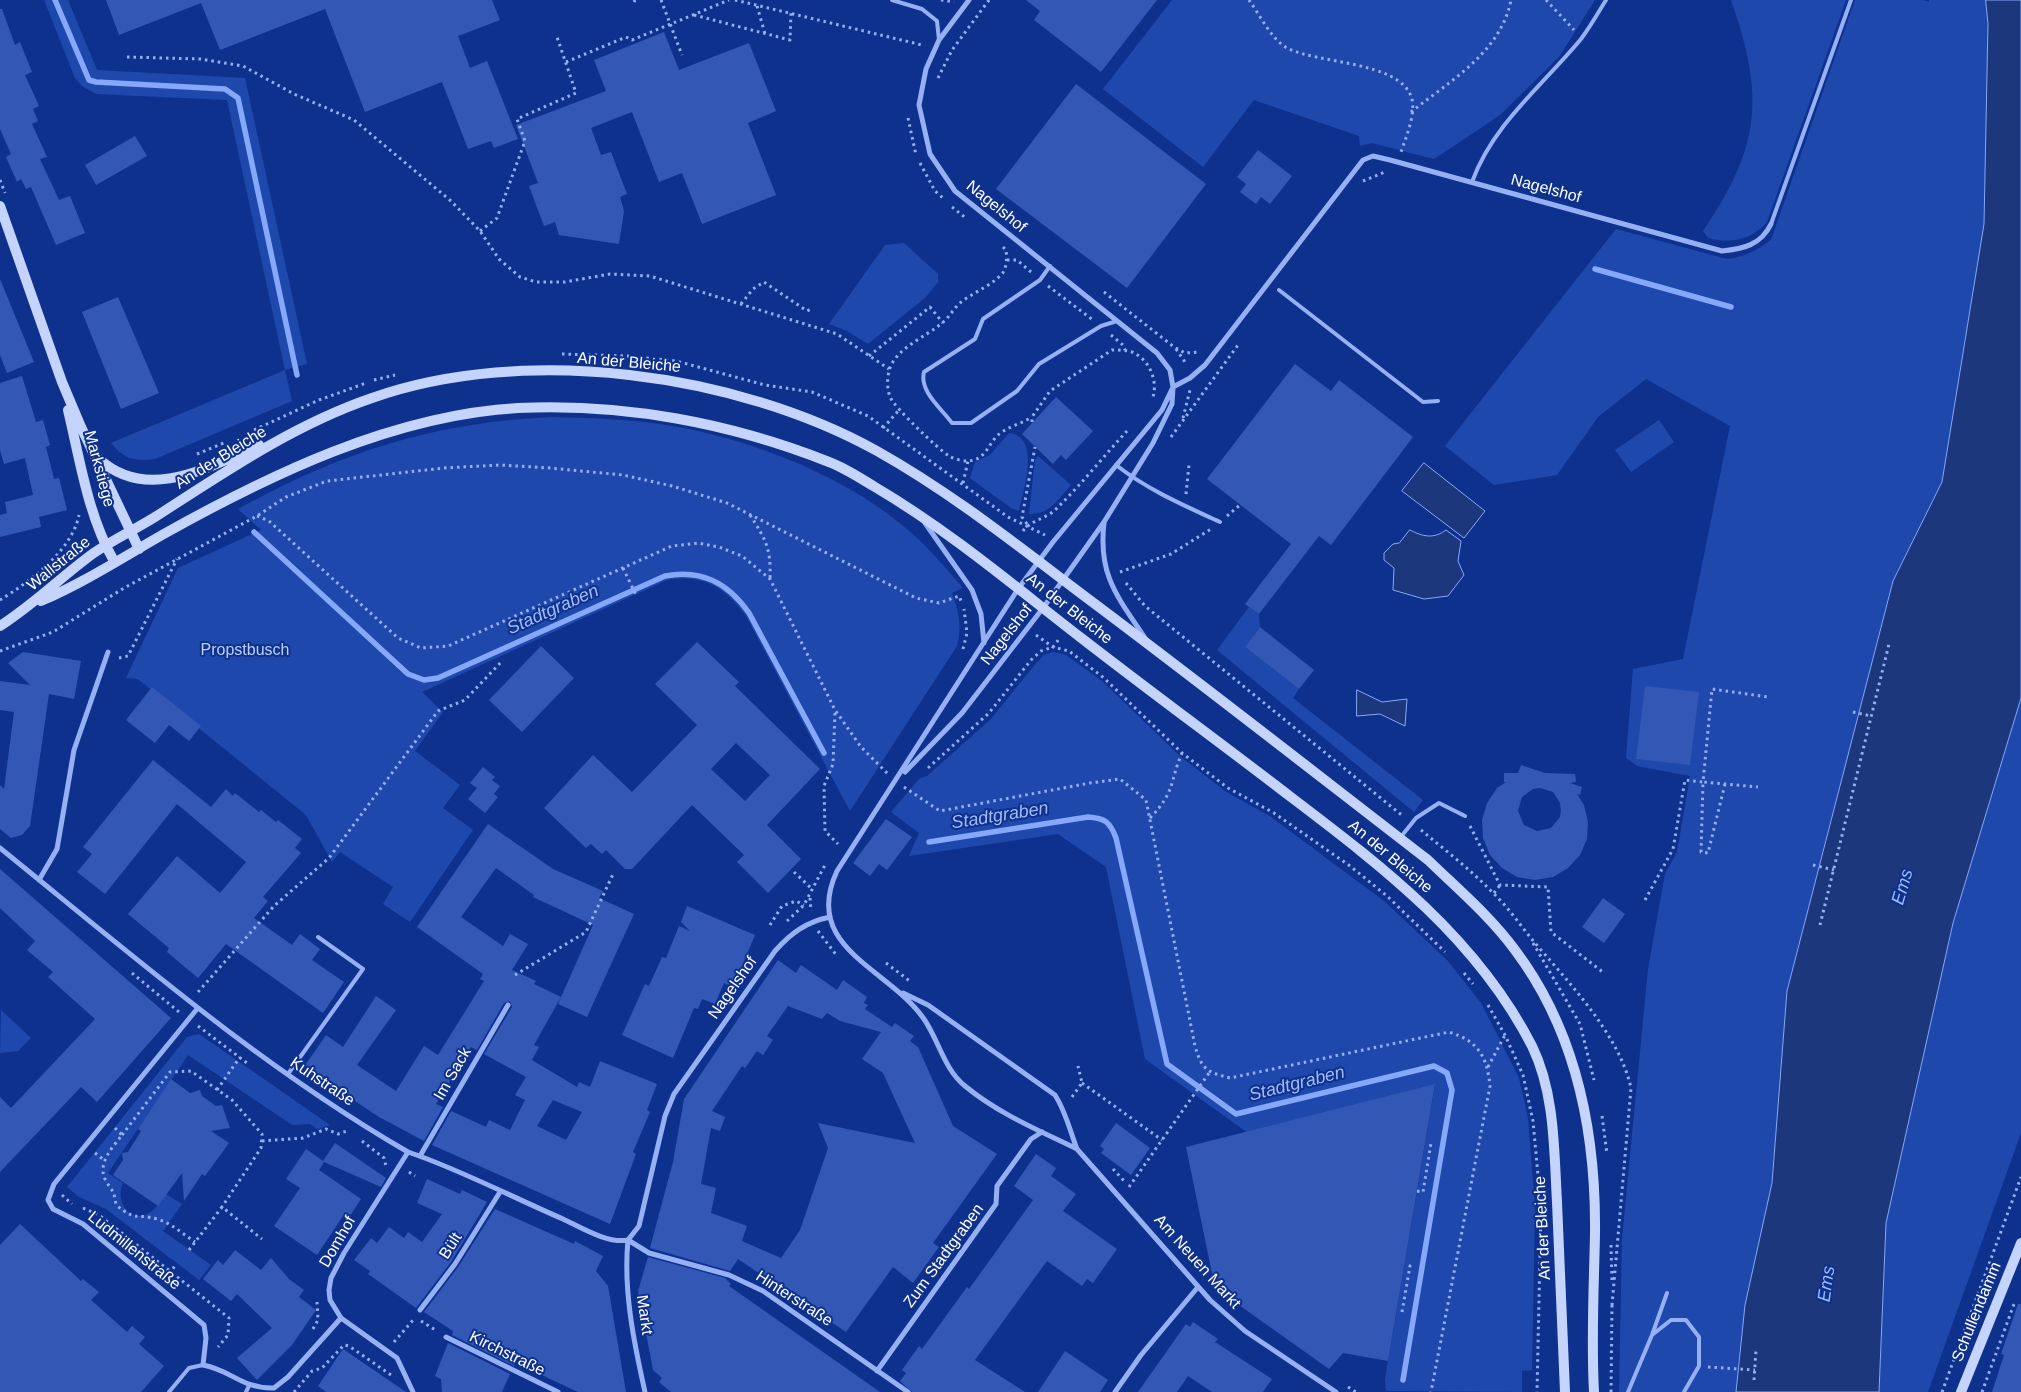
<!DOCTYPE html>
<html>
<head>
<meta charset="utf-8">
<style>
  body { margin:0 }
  canvas { display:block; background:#0e318d }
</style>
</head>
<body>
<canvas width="2021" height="1392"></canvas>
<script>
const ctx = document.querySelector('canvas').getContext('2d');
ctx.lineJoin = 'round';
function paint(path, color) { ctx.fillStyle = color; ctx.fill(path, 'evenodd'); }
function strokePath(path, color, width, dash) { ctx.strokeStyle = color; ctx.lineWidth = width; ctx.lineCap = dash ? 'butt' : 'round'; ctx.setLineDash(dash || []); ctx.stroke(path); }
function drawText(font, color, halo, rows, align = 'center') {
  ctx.font = font + ' Helvetica,sans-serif'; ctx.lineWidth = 4; ctx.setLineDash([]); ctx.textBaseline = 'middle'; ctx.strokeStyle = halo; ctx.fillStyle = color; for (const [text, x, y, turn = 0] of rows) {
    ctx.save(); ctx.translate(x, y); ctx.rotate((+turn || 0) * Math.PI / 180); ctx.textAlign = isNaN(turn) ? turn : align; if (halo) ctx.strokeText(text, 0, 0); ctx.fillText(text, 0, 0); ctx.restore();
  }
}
paint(new Path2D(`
  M44 0H68L97 70 245 78 307 364 285 370 292 401 155 459C135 462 124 459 111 443L285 370 227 100 96 94 82 86 75 78Z
  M1172 0H1595L1559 57 1500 115 1434 159 1372 143 1360 146 1359 136 1254 100 1203 167 1103 89Z
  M1731 0H1846L1767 222C1752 240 1730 244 1708 238L1703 231C1761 146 1765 97 1731 0Z
  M1855 0H1923L1929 2V0H1986L1988 24 1984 224 1942 482 1893 581 1787 990 1772 1183 1745 1305 1736 1392H1619L1622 1239 1648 969 1665 874 1677 852 1690 776 1637 766 1626 758 1633 669 1683 659 1730 426 1646 379 1598 417 1557 475 1494 485 1445 446 1616 229 1727 259C1745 257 1757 250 1771 240Z
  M904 243 938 274V282L926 297 868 344 847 331 829 324 885 245Z
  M551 417C587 418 624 419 660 424 742 436 838 472 902 525 925 543 944 566 963 588L952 593C959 612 962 626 957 646L850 811 746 616C725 587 703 574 667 580L422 692 443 712 415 751 460 785 443 808 473 830 410 922 383 904 393 887 340 852 332 862 306 815 138 679 126 678 178 568 261 530 238 509C342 452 431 423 551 417Z
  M1659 420 1674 442 1631 472 1615 450Z
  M1009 433C1042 437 1023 491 1019 511L1011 508 970 478 975 462 990 455Z
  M1038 456 1071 485C1058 499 1050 515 1029 514L1035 460Z
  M1249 607 1259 614 1260 627 1245 647 1299 689 1293 698 1423 800 1414 812 1217 650Z
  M1053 652 1066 655 1102 681 1181 757 1225 791 1271 817 1384 901 1448 961 1481 1003 1519 1078 1528 1118 1535 1208 1532 1370 1522 1371V1392L1386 1391 1385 1379 1435 1085 1248 1133 1145 1059 1106 867 1058 834 909 856 919 833 891 812 920 778 927 776 991 719 1037 662 1044 655Z
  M2021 698V1133L1928 1392H1879L1886 1223 1953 923Z
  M1 1010 31 1038 18 1051 0 1053Z
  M199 1034 330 1125 317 1129 310 1124 292 1125 188 1055 108 1173 123 1183C115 1200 128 1223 147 1214 156 1210 161 1201 166 1194L182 1204 163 1231 211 1265 199 1280 106 1209 79 1197 67 1187 187 1037Z`), '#1f48ad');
const water = new Path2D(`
  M1986 0H2021V698L1953 923 1886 1223 1879 1392H1736L1745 1305 1772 1183 1787 991 1893 581 1942 482 1984 224 1988 24Z
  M1424 463 1485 511 1464 538 1402 491Z
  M1410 530C1423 537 1434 539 1446 530L1461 541 1458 561 1464 575 1448 596 1424 599 1393 590 1394 568 1384 560V553L1393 544 1399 543Z
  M1357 690 1382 702 1407 699 1405 726 1380 714 1357 716Z`);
paint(water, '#1d377d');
strokePath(water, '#86a8f8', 1);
strokePath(new Path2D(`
  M55 0 89 80 96 82 225 89 238 98 297 375
  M1595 269 1731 307
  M254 532 408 674 424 680 438 678 665 576C702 569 728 583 749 613L824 753
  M929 842 1088 817C1105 818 1110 822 1116 838L1167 1064 1236 1114 1434 1066 1447 1073 1452 1090 1403 1380`), '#86a8f8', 5.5);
paint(new Path2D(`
  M106 0H492L500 20 458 36 470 68 487 61 518 139 494 148 491 141 468 149 442 82 365 112 325 9 220 50 201 3 119 35Z
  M1026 0H1157L1101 72 1034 20 1040 11Z
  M0 9H2L15 45 20 42 32 72 25 75 39 106 33 109 38 121 32 124 47 157 40 159 59 200 70 196 85 233 56 245 31 187 26 189 21 179 17 182 6 157 11 154 0 129Z
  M664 32 679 70 749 43 776 111 748 123 776 195 702 224 682 173 659 182 632 112 591 128 601 155 611 152 627 194 620 197 624 211 619 244 559 235 555 222 544 226 529 186 538 183 516 125 606 91 594 60Z
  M1076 84 1206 184 1127 288 996 189Z
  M135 136 147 156 96 185 85 165Z
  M1258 150 1292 176 1270 204 1261 197 1256 204 1240 192 1246 184 1237 177Z
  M0 279 34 362 7 373 0 355Z
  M118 297 159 393 121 409 82 312Z
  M1295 364 1331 391 1339 380 1413 437 1331 545 1319 536 1259 614 1245 604 1291 544 1207 479Z
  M22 376 36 422 43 420 50 445 46 447 54 479 59 478 67 510 39 517 41 527 0 537V515L7 513 5 502 33 495 25 458 4 464 0 450V383Z
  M1056 397 1093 431 1066 460 1061 455 1053 464 1022 434Z
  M1260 627 1314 670 1299 689 1245 647Z
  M697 642 739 682 735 686 820 769 767 825 801 859 768 893 737 862 744 855 692 805 632 869H625L606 850 602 854 591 844 586 848 544 808 593 755 632 792 697 725 655 684ZM736 743 770 775 745 801 711 769Z
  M541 646 574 678 522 732 489 700Z
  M23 652 81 661 74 699 49 694 30 826 22 835 11 838 0 829V785L4 789 14 712 0 710V681L30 685 8 663Z
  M1645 686 1699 692 1690 765 1636 759Z
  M152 687 201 726 189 741 169 725 155 743 126 720Z
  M153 760 211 807 226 789 233 796 235 793 259 812 261 810 276 822 278 820 302 839 295 848 301 853 263 897 268 901 254 918 292 945 300 934 320 949 312 960 344 982 323 1013 226 944 198 978 167 952 169 948 128 914 177 856 220 893 246 862 177 804 105 894 77 872 92 854 83 847Z
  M1521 765 1545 773 1575 774 1576 782 1570 783 1582 787 1580 795 1577 794 1584 805 1588 822 1587 839 1580 855 1568 868 1553 877 1535 880 1517 877 1502 868 1490 855 1483 838 1482 820 1487 803 1497 788 1506 782H1504V773H1518ZM1540 788 1553 792 1560 803 1561 810 1560 817 1551 828 1537 831 1524 825 1518 811 1522 797 1533 789Z
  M483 767 495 777 492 780 500 786 494 794 498 797 485 813 468 799 477 788 470 783Z
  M886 819 912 837 887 870 879 864 870 876 853 863Z
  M488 824 553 869 603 891 599 898 634 914 587 1017 558 1004 593 925 533 897 534 895 496 868 461 917 503 946 510 934 528 944 512 970 536 981 534 984 561 997 534 1045 539 1047 532 1060 577 1087 579 1082 590 1087 600 1061 657 1084 647 1110 650 1112 633 1152 636 1154 610 1224 432 1145 451 1111 486 1127 489 1120 510 1130 525 1100 515 1095 526 1077 484 1054 512 1007 510 1001 504 1003 477 1050 471 1047 436 1104 443 1107 424 1141 379 1117 304 1067 326 1035 343 1047 376 996 396 1010 357 1065 396 1091 424 1046 438 1055 484 981 480 979 483 974 417 927ZM553 1100 582 1112 566 1140 537 1126Z
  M0 869 171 1018 97 1102 81 1087 0 1172V1097L11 1108 95 1019 48 977 53 972 27 950 35 941 0 908Z
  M1603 898 1625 914 1604 943 1582 927Z
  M687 906 755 935 733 987 724 983 715 1004 702 999 698 1009 694 1008 673 1058 622 1035 645 984 649 986 662 957 666 958 679 926 690 931 681 922Z
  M778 960 796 973 801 965 837 990 843 980 867 997 864 1003 868 1005 865 1009 892 1027 895 1023 914 1036 910 1041 918 1047 953 1126 997 1154 933 1243 939 1247 913 1283 893 1267 846 1332 738 1259 730 1271 650 1248 673 1162 684 1099ZM788 1006 822 1019 827 1013 840 1021 881 1032 862 1059 883 1073 915 1143 818 1123 828 1148 800 1230 781 1258 742 1241 747 1226 711 1213 716 1188 701 1184 711 1128 720 1131 725 1117 712 1111 742 1066 745 1068 757 1051 763 1055 773 1040 767 1036Z
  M171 1079 190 1093 200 1090 202 1096 216 1106 222 1105 230 1128 211 1131 229 1143 205 1176 202 1174 184 1201 182 1173 158 1206 113 1175 123 1160 122 1153 128 1152 141 1131 138 1129Z
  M1435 1084 1388 1361 1343 1353 1329 1369 1215 1288 1186 1147Z
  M1116 1123 1150 1148 1131 1175 1101 1153 1104 1149 1100 1146Z
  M335 1143 386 1178 381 1187 324 1162 319 1170 361 1199 350 1216 345 1213 317 1255 274 1226 300 1188 286 1179 306 1149 323 1161Z
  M1036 1154 1056 1168 1051 1176 1076 1194 1063 1211 1117 1249 1093 1283 1087 1279 1082 1286 1047 1261 975 1360 1025 1392H912L900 1381 906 1373 902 1370 919 1346 922 1349 967 1287 969 1289 1033 1200 1014 1186Z
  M427 1179 460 1194 462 1190 487 1202 451 1262 416 1308 368 1274 370 1271 354 1260 371 1238 377 1243 389 1227 404 1238 408 1232 422 1242 442 1214 417 1203Z
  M495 1209 574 1244 575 1241 603 1256 596 1271 608 1286 626 1392H578L516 1363 514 1366 452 1335 453 1331 424 1312 458 1267Z
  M20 1224 81 1281 83 1279 99 1292 91 1300 127 1332 132 1326 145 1337 139 1344 164 1366 141 1392H0V1245Z
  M235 1250 261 1270 271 1258 289 1279 304 1290 299 1297 316 1310 292 1345 257 1380 237 1358 272 1328 237 1294 231 1301 203 1279 218 1260 223 1265Z
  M648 1257 725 1278 731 1284 729 1286 880 1392H671L659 1382 662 1378 653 1370 638 1291Z
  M2018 1304H2021V1392H1992L2004 1355 2001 1354Z
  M1193 1322 1218 1339 1215 1342 1272 1379 1263 1392H1212L1188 1376 1177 1392H1138L1186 1324 1190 1327Z
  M448 1343 510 1374 502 1392H442L441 1379 435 1376Z
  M343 1349 406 1392H326L318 1386Z
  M1065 1351 1108 1380 1100 1392H1038Z`), '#3257b5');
strokePath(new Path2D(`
  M661 0 682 55
  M735 0 922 45
  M941 0 954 2
  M1249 0C1260 15 1271 39 1287 48 1319 64 1397 61 1411 96 1417 112 1406 137 1401 152
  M1546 0 1574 30
  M634 2 635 0
  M757 6 765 34
  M694 15 790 40 791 13
  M127 57 200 59 243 66 294 94 354 120 451 201 480 231 499 259 520 277 536 282H565L610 274 650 276 837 334 889 369
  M566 62 626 37 632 40 729 0
  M938 78 952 50 989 0
  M1411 112C1450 81 1501 52 1511 0
  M908 118 916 155
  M920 163 935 191 944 199
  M0 180 5 193
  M1363 181 1385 172
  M952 207 967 219
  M480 231 497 218 525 141 517 119 576 93 556 34
  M1003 247 1006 250C1007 258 1007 269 1001 275 989 287 972 293 960 303 953 309 949 318 942 323 926 337 895 348 889 371 887 379 887 388 890 397 895 408 938 449 949 456 954 459 962 461 968 461 986 460 988 444 998 435 1007 427 1021 424 1032 417
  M1007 260H1017L1031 272
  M1048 286 1093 320
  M1104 292 1174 347 1185 353 1200 352
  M741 304 753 289 764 282 807 311 813 308
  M1111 335 1123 345 1125 350
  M1176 349 1187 365
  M562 354 627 356 676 361 765 385 812 392 868 416 1008 517 1045 535
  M869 356 930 307 943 323
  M374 380 395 375
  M1183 418 1190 390
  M1032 422V417L1050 391 1112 350C1119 350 1126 350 1132 352 1149 359 1158 380 1153 397
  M883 428 900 409
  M254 430 319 400 366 383
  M1171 437 1238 345
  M197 454 226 442
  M963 483 968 461
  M1186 494 1189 465
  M750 515C766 540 771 548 770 579
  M257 516 269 521 398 638 421 648 448 646 672 546 698 543 719 547 742 556 770 579 835 710 861 747 888 774
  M1227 516 1240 505
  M1027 524 1022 517 1035 447
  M1023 531C1030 521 1045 519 1055 510 1080 486 1103 457 1127 431
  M623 568 637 597
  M1120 572 1171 554 1211 529
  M1126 583 1145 606 1404 817
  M0 600C29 582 72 551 79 515
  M1036 635 1053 647 1069 651 1104 678 1182 753 1228 788 1274 813 1350 866 1387 896 1445 952
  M963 649 967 633 964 609
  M0 651 53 632 124 588 257 516 286 497 327 481 444 468 500 465 550 468 623 475 672 486 727 503 916 598 939 603 959 596 961 601
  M119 658 128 656 177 559
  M1853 712 1871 716
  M835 713 833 764 824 786 825 831 838 844
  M928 768 989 713 1031 660 1041 651 1053 647 1059 639
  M1725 784 1708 853 1701 852 1703 782 1758 787
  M904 787 940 811 1090 783 1120 779 1146 800 1195 1046C1202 1070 1207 1072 1230 1078L1449 1032C1478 1041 1487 1056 1490 1086L1431 1392
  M1150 818C1176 791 1169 783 1182 753
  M1470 826 1500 885 1548 887 1551 932 1604 973
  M1421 830C1445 850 1471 870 1493 893 1507 906 1518 922 1530 937 1566 980 1619 1033 1631 1088L1612 1305
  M1813 865 1834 870
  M794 872 812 889
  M1494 893 1500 885
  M810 898 811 911
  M1645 900 1673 849 1685 780 1703 782 1712 689 1768 697
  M787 921 804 905 825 865
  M770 925 782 906 796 901 804 905
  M1820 925 1889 644
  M818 931 837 956
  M1533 943 1580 1024 1594 1080
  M886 963 911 982
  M132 973 179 1012
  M1464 973 1473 984
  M515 975 586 932 614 872
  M198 992 274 906 329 858 438 711 465 700 503 660
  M1488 1005 1505 1035 1523 1075 1533 1121 1541 1208 1537 1392
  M198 1026 247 1063
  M1488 1067 1505 1035
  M1082 1083 1162 1140
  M217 1090 240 1057
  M1072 1097 1082 1083 1078 1066
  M1602 1116 1607 1154
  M115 1128 122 1135C113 1147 96 1164 106 1181 113 1193 114 1190 116 1205 137 1222 136 1213 157 1219 171 1223 183 1234 195 1242
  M122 1135 170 1072 191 1071 232 1100 262 1134 261 1148 222 1207
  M262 1141 303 1138 326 1129 338 1134 347 1131
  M362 1141 384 1158 386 1166
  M95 1153 104 1160
  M1113 1169 1126 1183
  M409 1172 415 1176
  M1129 1187 1209 1073
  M1417 1191 1423 1192 1431 1143
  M62 1195 72 1204
  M83 1208 99 1215 229 1318 228 1335 218 1347
  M1611 1245 1612 1281
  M189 1250 222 1207 262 1239
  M165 1279 175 1266
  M1402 1312 1410 1266 1405 1265
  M421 1321 437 1331
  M313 1329 318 1320 317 1302
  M394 1342 414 1319
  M1708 1367 1755 1370
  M1754 1380 1756 1350
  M1348 1387 1356 1392
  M294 1392 312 1371 322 1368 344 1345 349 1346 391 1375
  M1611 1392 1612 1305
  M1942 1392 2021 1177
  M1982 1392 2014 1304`), '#95b0f3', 3, [2.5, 4]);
strokePath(new Path2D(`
  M892 0 922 9 937 21 939 40
  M1472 182C1493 124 1543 85 1581 39 1590 27 1598 13 1606 0
  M1771 224 1851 0
  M1050 266 1040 280 983 319 975 339 924 372C919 391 941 408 952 423H971L1017 391 1039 364 1101 326 1117 321
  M1279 290 1423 402 1438 401
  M1116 465C1148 490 1183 505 1220 522
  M1400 838 1416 818 1439 803 1465 816
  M288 1074 363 969 318 937
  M1652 1335 1671 1320H1686L1699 1337V1366L1684 1392
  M169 1392 189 1368 203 1365
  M246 1392 249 1386
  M1628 1392 1652 1335 1667 1293`), '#95b0f3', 4);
strokePath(new Path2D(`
  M925 523 972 590 981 614 984 643
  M1104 523C1098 575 1117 596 1145 638
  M905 772 962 713 1043 608 1104 522 1153 443 1172 404 1173 387 1170 370 1157 353 955 191 930 154 919 105 926 69 939 40 969 0
  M0 848C132 955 261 1067 408 1152 459 1169 514 1198 563 1219 582 1228 608 1244 628 1240
  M39 880 57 849 74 750 108 652
  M903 993 928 1005 1055 1095C1066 1112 1070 1131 1077 1149L1210 1300 1245 1331 1336 1392
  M197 1009 54 1184 48 1200 53 1209 83 1224 204 1325 206 1338 203 1365C231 1370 242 1389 274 1388L288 1377 341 1318
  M1077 1149C1038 1130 999 1114 965 1086 944 1069 939 1041 924 1019 889 968 801 948 837 871L1018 589 1053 542 1162 410 1173 387 1190 378 1205 365 1363 160 1373 156 1390 160 1722 251C1743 249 1761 245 1771 224
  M408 1152 344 1253 331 1278 329 1290 330 1300 341 1318 397 1358 413 1392
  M420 1156 508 1005
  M628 1240 639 1226 665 1116 674 1094 775 951C791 933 806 922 830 917
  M628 1240 649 1253 729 1275 763 1291 908 1392
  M628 1240C623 1290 634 1343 645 1392
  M420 1310 455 1264 500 1192
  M446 1337 558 1392
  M877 1371 996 1204 997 1186 1031 1139 1042 1132
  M1115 1392 1141 1355 1198 1287`), '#95b0f3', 5);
strokePath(new Path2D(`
  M0 206 62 382 81 427 139 549
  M68 410C80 460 88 516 114 561
  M99 459C147 503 209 467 259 445
  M41 601C83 583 122 558 162 535 269 475 393 415 518 408 624 403 731 423 829 462 845 468 860 478 875 487 948 530 1013 585 1080 637 1147 689 1215 739 1283 791 1379 864 1475 935 1532 1046 1555 1093 1554 1150 1557 1202 1560 1265 1562 1329 1565 1392
  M0 626C33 605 60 578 91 555 111 541 134 530 155 517 225 472 293 425 372 398 525 344 737 373 877 451 952 493 1018 546 1087 598 1202 684 1314 772 1428 860 1458 889 1490 916 1515 950 1576 1031 1596 1133 1595 1233 1594 1286 1591 1339 1594 1392
  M1961 1392 2021 1243`), '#c4d4fd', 10);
drawText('16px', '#fff', '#0e318d', [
  ["Nagelshof",1546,189,15],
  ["Nagelshof",996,207,39],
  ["An der Bleiche",629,363,5],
  ["An der Bleiche",221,458,-32],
  ["Markstiege",99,469,75],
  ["Wallstraße",59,564,-39],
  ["An der Bleiche",1069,609,38],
  ["Nagelshof",1007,635,-52],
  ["An der Bleiche",1390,857,40],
  ["Nagelshof",733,988,-55],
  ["Im Sack",453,1074,-60],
  ["Kuhstraße",322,1082,34],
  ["An der Bleiche",1543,1228,-93],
  ["Domhof",338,1242,-60],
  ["Bült",451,1246,-57],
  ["Ludmillenstraße",134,1251,39],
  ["Zum Stadtgraben",944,1256,-54],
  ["Am Neuen Markt",1197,1262,48],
  ["Hinterstraße",794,1299,33],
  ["Schullendamm",1977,1312,-68],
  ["Markt",644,1315,82],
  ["Kirchstraße",507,1354,26]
]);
drawText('16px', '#bccffe', '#0e318d', [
  ["Propstbusch",245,651]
]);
drawText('italic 18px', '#a1bbfb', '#0e318d', [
  ["Stadtgraben",553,610,-24],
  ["Stadtgraben",1000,816,-9],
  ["Ems",1903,887,-74],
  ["Stadtgraben",1297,1084,-14],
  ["Ems",1827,1284,-82]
]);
</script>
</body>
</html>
